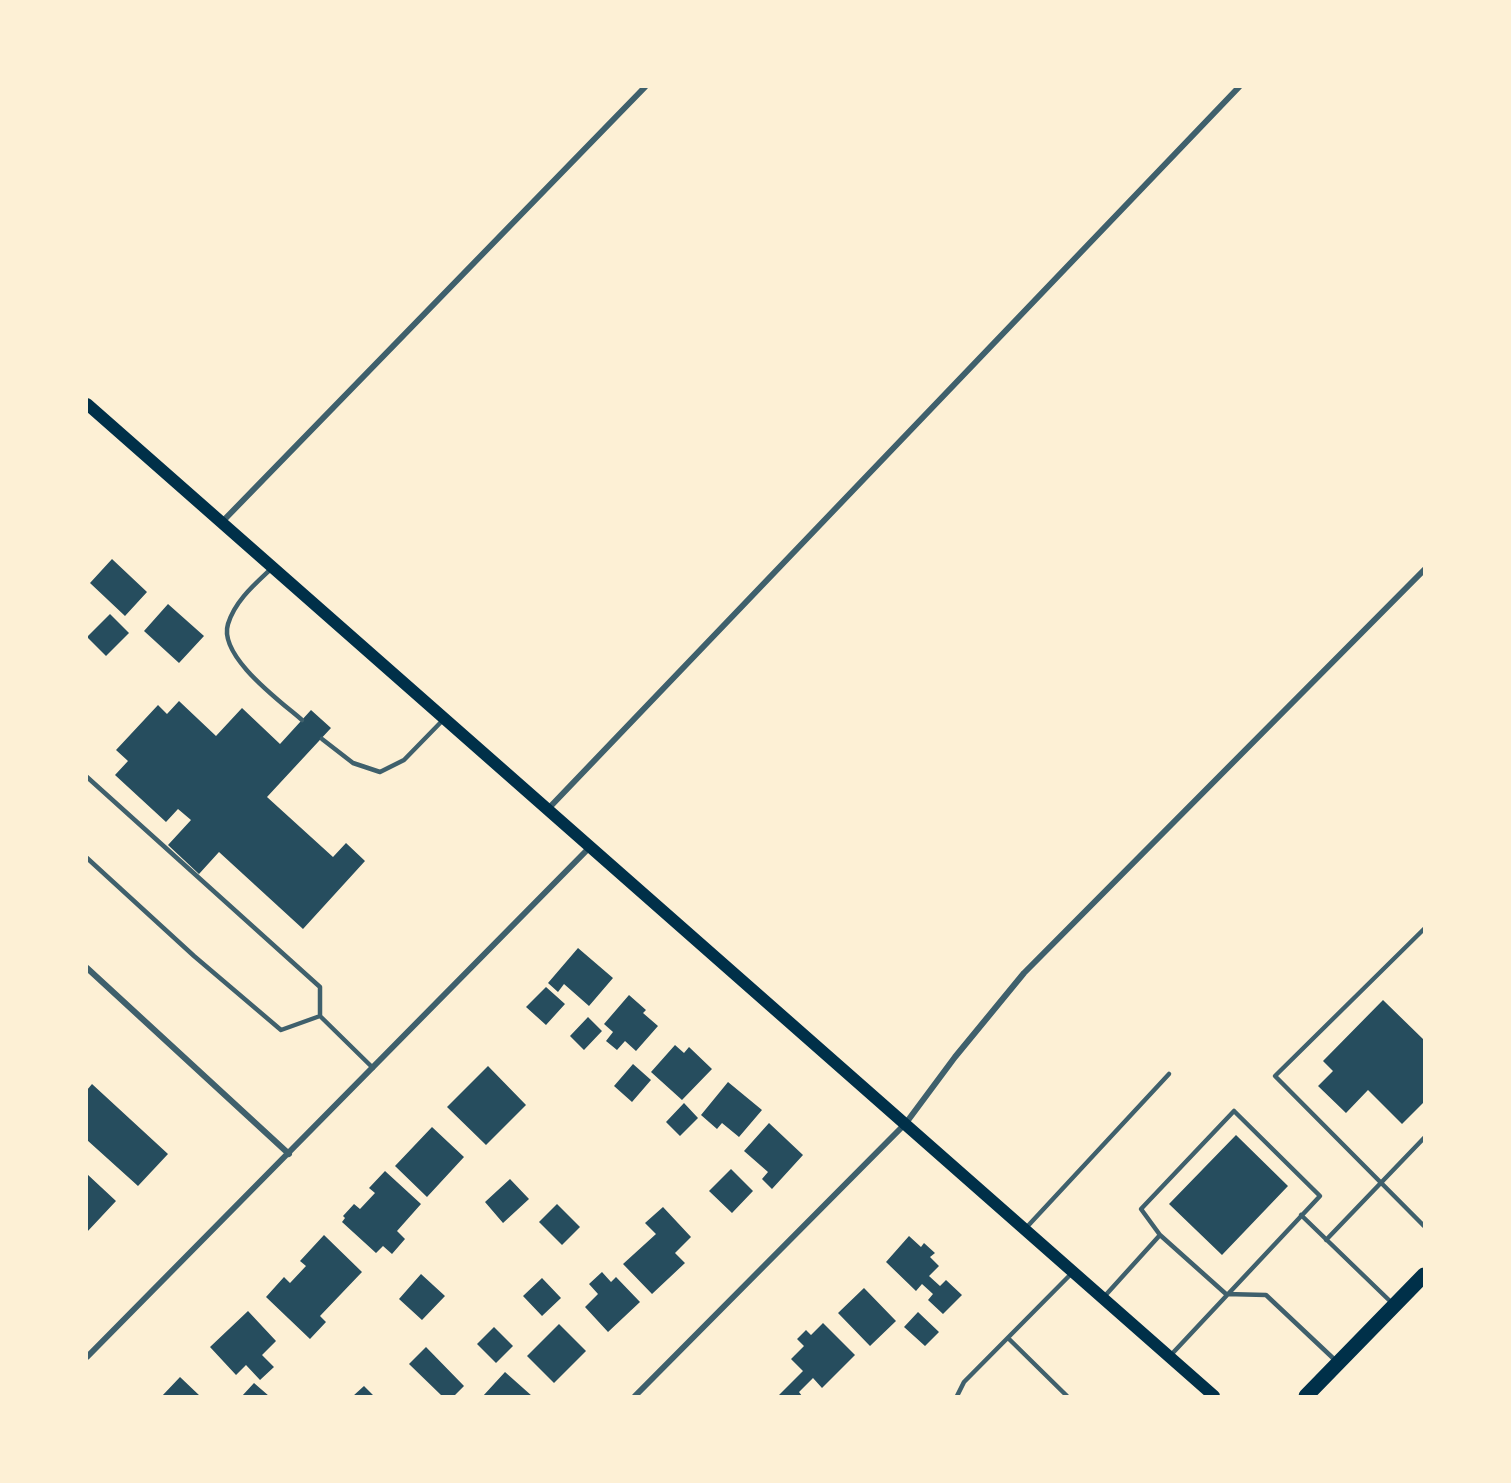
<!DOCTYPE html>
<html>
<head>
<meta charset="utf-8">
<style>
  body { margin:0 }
  #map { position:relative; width:1511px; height:1483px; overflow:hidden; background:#fdf0d5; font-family:"Archivo Narrow",sans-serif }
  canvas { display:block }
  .frame { position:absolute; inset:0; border:88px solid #fdf0d5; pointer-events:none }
</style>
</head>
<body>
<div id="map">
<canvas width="1511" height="1483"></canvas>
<div class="frame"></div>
</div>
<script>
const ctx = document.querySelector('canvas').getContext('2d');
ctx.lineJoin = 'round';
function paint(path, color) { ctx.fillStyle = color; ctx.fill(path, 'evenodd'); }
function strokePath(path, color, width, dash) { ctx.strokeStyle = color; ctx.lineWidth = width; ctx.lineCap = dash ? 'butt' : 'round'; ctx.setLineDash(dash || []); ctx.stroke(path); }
paint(new Path2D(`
  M112 559 147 592 125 616 90 583Z
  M168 604 204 636 179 663 144 631Z
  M110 614 129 633 106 656 87 637Z
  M179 701 216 736 242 708 280 744 311 710 331 728 267 797 333 857 346 843 365 861 303 929 219 852 199 874 168 845 191 820 178 809 166 822 115 775 128 761 116 750 158 705 167 714Z
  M578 948 613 978 589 1006 564 984 558 992 548 983Z
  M546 987 565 1004 546 1025 526 1007Z
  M629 995 646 1010 643 1013 658 1026 636 1051 625 1041 617 1050 606 1041 613 1032 604 1024Z
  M1383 1000 1424 1040V1102L1402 1124 1368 1090 1346 1113 1318 1086 1333 1071 1323 1061Z
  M588 1017 602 1031 584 1050 570 1036Z
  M675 1045 684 1053 689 1047 712 1069 682 1100 651 1072Z
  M633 1064 651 1080 632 1102 614 1086Z
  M488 1066 526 1105 486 1145 447 1107Z
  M728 1082 762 1110 739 1137 722 1123 717 1129 701 1115Z
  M92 1084 168 1154 138 1186 87 1140V1090Z
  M684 1103 698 1118 680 1136 666 1122Z
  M769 1123 803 1155 772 1189 762 1179 768 1172 744 1151Z
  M432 1127 464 1157 427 1197 395 1166Z
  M1236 1135 1288 1186 1222 1255 1169 1204Z
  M731 1169 753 1191 732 1213 709 1191Z
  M385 1171 421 1204 397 1231 405 1239 392 1254 383 1246 376 1253 342 1222 345 1218 343 1216 354 1204 360 1209 375 1193 369 1188Z
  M87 1174 116 1201 87 1232Z
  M510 1179 529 1199 503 1223 485 1202Z
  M557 1204 580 1227 562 1245 539 1222Z
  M663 1207 691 1237 675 1253 685 1263 652 1294 623 1264 656 1234 645 1223Z
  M324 1235 362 1272 320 1316 326 1322 310 1339 266 1297 284 1277 290 1283 306 1266 300 1261Z
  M909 1236 921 1247 924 1243 935 1253 930 1257 939 1266 929 1276 940 1286 946 1280 962 1295 943 1314 928 1300 933 1294 922 1284 916 1291 886 1262Z
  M602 1272 611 1282 616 1277 640 1302 608 1332 585 1307 598 1294 589 1284Z
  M421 1274 445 1296 422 1320 399 1299Z
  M542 1278 561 1298 542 1316 523 1296Z
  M864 1288 896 1321 870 1346 838 1313Z
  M248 1311 276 1341 262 1355 274 1367 260 1380 246 1365 236 1375 210 1347Z
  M918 1312 939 1332 925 1346 904 1327Z
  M823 1323 855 1355 822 1388 813 1378 799 1392 802 1396H778L803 1371 791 1359 804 1346 797 1339 806 1330 811 1335Z
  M559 1324 586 1351 554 1383 527 1356Z
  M494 1327 513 1346 496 1363 477 1344Z
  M426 1347 464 1386 454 1396H442L409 1364Z
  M505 1372 532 1396H483Z
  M180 1377 200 1396H162Z
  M254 1383 269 1396H242Z
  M364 1386 374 1396H353Z`), '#264d5e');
strokePath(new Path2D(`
  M271 569C254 585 235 601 228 624 218 656 280 701 302 720
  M322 739 353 763 380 772 404 760 443 720
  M87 777 320 987V1016L373 1068
  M87 858 194 956 281 1030 320 1016
  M1424 929 1275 1076 1424 1226
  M1301 1215 1392 1303
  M1025 1229 1169 1074
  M1160 1235 1141 1209 1234 1111 1320 1196 1169 1357
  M1326 1240 1424 1138
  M1103 1298 1160 1235 1226 1294 1266 1295 1335 1360
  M1008 1338 1067 1396
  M957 1396 964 1382 1071 1274`), '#3f606c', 4.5);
strokePath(new Path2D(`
  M222 522 645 87
  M548 809 1239 87
  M87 968 289 1154
  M87 1357 590 847
  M635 1396 906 1123 955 1057 1024 973 1424 570`), '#3f606c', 6);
strokePath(new Path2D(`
  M87 404 1214 1396`), '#003049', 12);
strokePath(new Path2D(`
  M1306 1396 1424 1275`), '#003049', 15);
</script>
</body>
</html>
